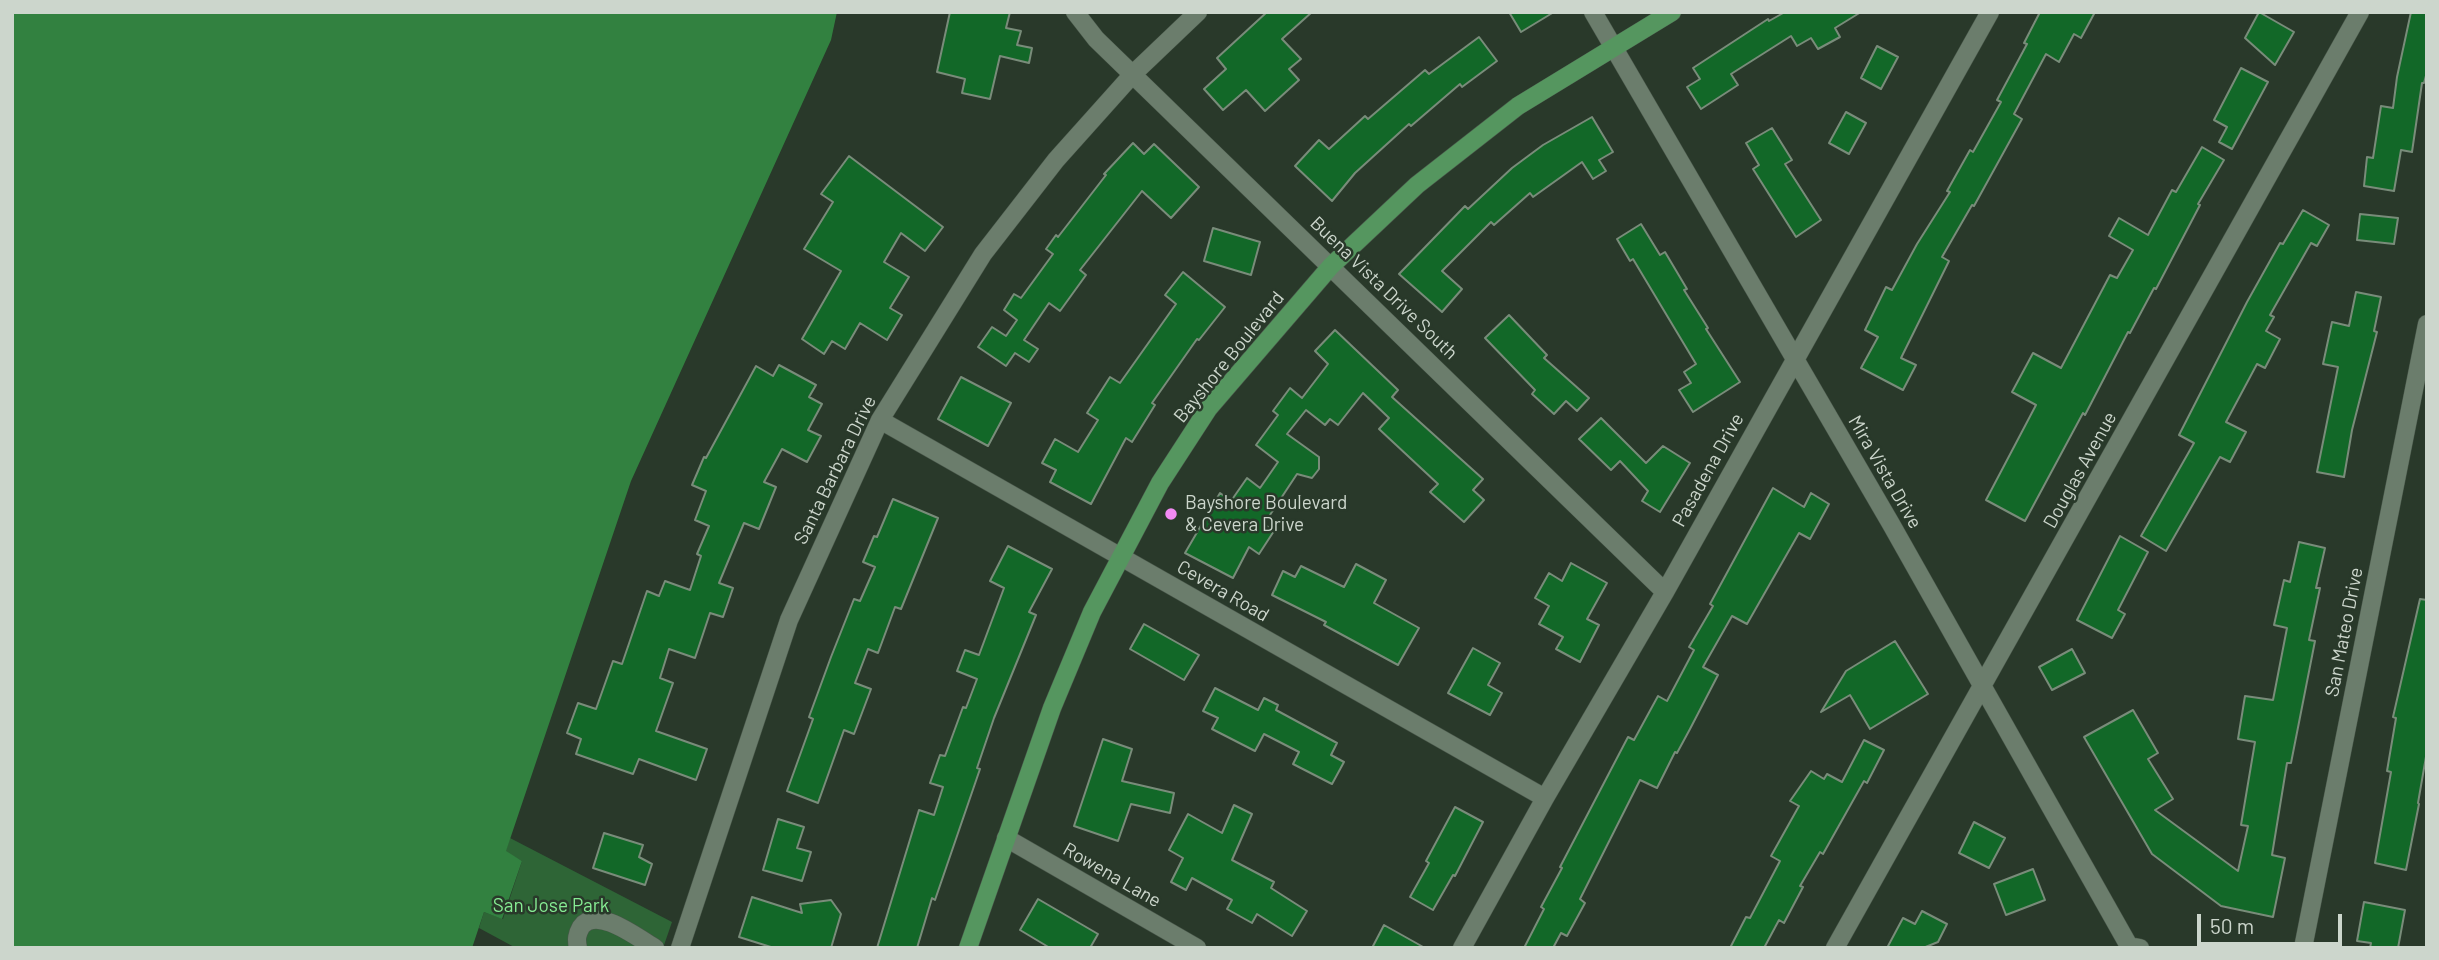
<!DOCTYPE html>
<html>
<head>
<meta charset="utf-8">
<style>
  body { margin:0 }
  #map { position:relative; width:2439px; height:960px; overflow:hidden; background:#29392a; font-family:Barlow,sans-serif }
  canvas { display:block }
  .frame { position:absolute; inset:0; border:14px solid #ccd6cc; pointer-events:none }
  .scale { position:absolute; left:2197px; top:914px; width:145px; height:32px; box-sizing:border-box; border:4px solid #ccd6cc; border-top:0; padding-left:9px; font-size:21px; line-height:24px; white-space:nowrap; color:#ccd6cc; -webkit-text-stroke:5px #29392a; paint-order:stroke }
</style>
</head>
<body>
<div id="map">
<canvas width="2439" height="960"></canvas>
<div class="frame"></div>
<div class="scale">50 m</div>
</div>
<script>
const ctx = document.querySelector('canvas').getContext('2d');
ctx.lineJoin = 'round';
function paint(path, color) { ctx.fillStyle = color; ctx.fill(path, 'evenodd'); }
function strokePath(path, color, width, dash) { ctx.strokeStyle = color; ctx.lineWidth = width; ctx.lineCap = dash ? 'butt' : 'round'; ctx.setLineDash(dash || []); ctx.stroke(path); }
function drawText(font, color, halo, rows, align = 'center') {
  ctx.font = font + ' Barlow,sans-serif'; ctx.lineWidth = 5; ctx.setLineDash([]); ctx.textBaseline = 'middle'; ctx.strokeStyle = halo; ctx.fillStyle = color; for (const [text, x, y, turn = 0] of rows) {
    ctx.save(); ctx.translate(x, y); ctx.rotate((+turn || 0) * Math.PI / 180); ctx.textAlign = isNaN(turn) ? turn : align; if (halo) ctx.strokeText(text, 0, 0); ctx.fillText(text, 0, 0); ctx.restore();
  }
}
paint(new Path2D(`
  M510 838 672 922 663 948H516L479 928 484 912 503 919 522 861 505 852Z`), '#2e6536');
paint(new Path2D(`
  M12 12H837L831 40 631 481 506 851 522 861 502 919 484 912 472 948H12Z`), '#328140');
const building = new Path2D(`
  M950 12H1010L1006 28 1021 31 1017 45 1032 48 1029 63 1000 56 990 99 962 93 965 79 937 72Z
  M1267 12H1312L1282 39 1301 59 1289 69 1299 80 1265 111 1246 90 1223 110 1204 89 1226 69 1217 58Z
  M1509 12H1554L1521 32Z
  M1785 12H1861L1835 28 1840 37 1818 49 1811 38 1797 46 1791 36 1731 74 1738 85 1701 109 1687 87 1700 79 1693 68 1768 19 1769 21Z
  M2040 12H2095L2081 38 2074 34 2059 62 2046 54 2014 114 2022 119 1974 206 1972 205 1942 257 1949 261 1901 358 1916 365 1903 390 1861 368 1878 337 1865 330 1886 287 1892 290 1917 244 1950 192 1947 191 1970 150 1973 152 2001 102 1997 100 2027 44 2024 43Z
  M2259 12 2294 32 2275 65 2245 38Z
  M2411 12H2427V72L2424 83H2422L2412 152 2401 150 2394 191 2364 186 2367 157 2373 158 2381 106 2393 108 2397 77Z
  M1479 37 1497 61 1462 87 1460 84 1411 126 1409 124 1355 173 1332 201 1295 166 1319 140 1329 149 1365 116 1368 119 1425 70 1429 74Z
  M1877 46 1898 57 1881 89 1861 78Z
  M2241 68 2268 82 2232 149 2219 142 2227 127 2214 120Z
  M1846 112 1866 123 1849 154 1829 143Z
  M1592 117 1613 152 1599 160 1606 171 1593 179 1582 162 1533 197 1530 193 1494 225 1491 222 1442 271 1462 289 1442 312 1399 274 1465 206 1468 209 1512 168 1543 145Z
  M1772 128 1792 160 1785 164 1821 220 1796 237 1753 169 1759 165 1746 143Z
  M1133 143 1144 154 1154 144 1199 187 1171 218 1142 191 1080 270 1086 275 1060 311 1049 303 1024 340 1038 349 1029 362 1015 353 1006 366 978 347 992 327 1006 336 1017 320 1004 310 1014 294 1021 298 1053 254 1046 249 1056 235 1058 237 1106 175 1104 174Z
  M2202 147 2224 160 2198 204 2200 205 2156 289 2154 288 2130 333 2128 332 2085 415 2083 413 2025 521 1986 500 2036 405 2012 392 2033 353 2061 368 2110 275 2117 278 2133 250 2109 236 2119 218 2148 235 2172 190 2176 192Z
  M849 156 943 227 925 251 901 233 884 262 909 277 890 308 902 315 887 340 860 323 845 349 832 341 824 354 802 339 841 271 804 249 833 202 821 194Z
  M2303 210 2329 225 2317 246 2311 243 2270 315 2274 317 2266 331 2280 339 2265 368 2257 364 2226 422 2246 432 2230 462 2220 457 2166 551 2141 536 2194 443 2179 435 2247 302 2280 243 2283 244Z
  M2360 214 2398 218 2394 244 2357 240Z
  M1641 224 1660 255 1665 252 1687 289 1684 290 1708 328 1706 329 1740 382 1693 412 1679 390 1691 383 1684 372 1696 364 1633 259 1630 261 1617 239Z
  M1213 228 1260 242 1251 275 1204 261Z
  M1183 272 1225 307 1199 340 1197 339 1152 403 1155 405 1132 442 1126 438 1091 504 1050 482 1056 470 1042 463 1055 439 1078 452 1098 420 1087 413 1110 377 1120 383 1176 304 1165 295Z
  M2356 292 2381 297 2374 331 2377 332 2352 430 2344 477 2317 472 2338 367 2323 364 2332 322 2349 326Z
  M1509 315 1547 355 1544 358 1589 398 1577 411 1566 401 1554 414 1532 394 1535 390 1485 338Z
  M1335 330 1398 390 1392 397 1483 479 1473 490 1484 500 1464 522 1430 492 1438 484 1379 429 1389 418 1363 393 1338 425 1330 419 1325 425 1306 410 1287 434 1319 457V469L1312 478 1297 474 1264 524 1274 531 1259 554 1249 547 1233 578 1185 553 1220 493 1231 501 1247 478 1260 488 1278 462 1256 445 1278 415 1273 411 1290 388 1302 398 1328 364 1315 351Z
  M779 365 816 385 809 397 822 404 808 430 821 436 807 462 782 449 764 482 776 487 759 529 744 523 719 583 733 588 723 617 710 613 695 658 669 649 660 678 673 683 656 731 707 749 696 780 639 759 633 774 576 754 581 739 567 733 578 703 596 709 613 661 622 664 647 591 659 596 665 581 690 590 701 556 697 554 709 526 695 520 706 491 692 485 704 457 706 458 756 366 773 376Z
  M961 377 1011 403 988 446 938 419Z
  M1601 418 1646 463 1663 446 1690 463 1660 512 1642 501 1648 491 1620 461 1611 470 1579 439Z
  M1773 488 1804 507 1811 493 1829 504 1810 539 1799 533 1747 624 1732 616 1703 667 1718 675 1690 729 1677 753 1675 752 1657 788 1640 780 1580 899 1585 903 1567 936 1561 933 1553 948H1524L1544 909 1541 907 1562 868 1560 867 1628 737 1634 740 1658 696 1667 701 1694 650 1689 647 1713 606 1710 604Z
  M893 499 938 518 901 609 895 607 878 653 868 649 855 683 871 689 854 734 844 730 818 803 787 791 813 719 809 717 831 657 854 599 860 601 875 567 863 562 874 536 877 537Z
  M2120 536 2148 552 2118 610 2125 614 2112 638 2077 620Z
  M2299 542 2325 548 2316 588H2320L2309 640 2315 641 2291 763H2287L2272 855 2285 858 2273 917 2221 906 2152 854 2084 737 2133 710 2158 753 2148 759 2173 799 2155 810 2238 871 2248 826 2241 825 2255 742 2238 739 2245 696 2273 700 2287 628 2274 625 2284 580 2290 582Z
  M1008 546 1052 569 1029 612 1036 615 994 718 977 768 980 769 935 900 932 898 917 948H877L919 810 934 815 943 787 930 783 940 755 945 756 963 707 966 708 977 679 957 671 965 650 979 655 1004 588 990 581Z
  M1571 563 1607 583 1587 619 1599 625 1580 662 1556 649 1563 637 1539 624 1549 606 1535 598 1549 573 1562 581Z
  M1356 564 1386 580 1374 603 1419 628 1398 665 1324 625 1326 622 1272 595 1283 571 1295 577 1301 566 1344 587Z
  M2420 599 2427 600V751L2418 803 2419 804 2406 870 2375 863 2391 772 2387 771 2396 718 2393 717Z
  M1144 624 1199 655 1184 680 1130 649Z
  M1895 641 1928 694 1870 729 1850 695 1821 712 1846 671Z
  M1473 648 1500 663 1488 685 1502 693 1490 715 1448 693Z
  M2072 649 2085 673 2052 690 2039 667Z
  M1215 688 1258 710 1264 698 1278 705 1276 710 1337 743 1331 755 1344 762 1332 784 1293 764 1299 752 1264 734 1255 751 1212 729 1218 718 1203 711Z
  M1103 739 1132 749 1122 781 1174 793 1170 813 1131 804 1118 841 1074 826Z
  M1864 740 1884 750 1867 783 1864 781 1823 854 1820 852 1800 886 1803 887 1784 923 1779 920 1764 948H1730L1746 917 1750 918 1780 861 1771 856 1799 806 1790 801 1811 771 1824 779 1827 774 1842 782Z
  M1234 805 1252 814 1232 860 1274 882 1271 888 1307 911 1292 936 1257 914 1252 923 1227 909 1232 900 1192 878 1186 890 1171 882 1183 858 1169 850 1188 814 1222 833Z
  M1455 807 1483 822 1455 876 1453 875 1433 910 1410 897 1429 863 1426 861Z
  M778 819 804 827 797 848 811 852 802 881 763 870Z
  M1974 822 2005 838 1989 868 1959 853Z
  M604 833 643 845 639 857 652 864 645 885 593 868Z
  M2033 869 2045 900 2006 915 1994 884Z
  M752 897 802 913 800 904 831 900 841 914 831 948H774L739 937Z
  M1038 899 1098 934 1090 948H1050L1020 930Z
  M2364 902 2405 910 2398 948H2370L2371 943 2357 941Z
  M1922 911 1947 924 1938 942 1923 948H1887L1903 918 1915 924Z
  M1384 925 1425 948H1372Z`);
paint(building, '#126828');
strokePath(building, '#798c7a', 2);
const minor = new Path2D(`
  M1075 12 1096 39 1665 592
  M1593 12 1891 524 2129 946 2140 948
  M880 420 1545 798
  M1006 838 1197 948
  M578 948C576 939 577 934 581 927 596 905 638 938 655 948
  M680 948 789 620 880 420 983 254 1056 160 1133 74 1198 12
  M1462 948 1545 798 1665 592 1990 12
  M1835 948 2360 12
  M2303 948 2427 324`);
const major = new Path2D(`
  M968 948 1052 708 1092 612 1160 483 1208 409 1331 266 1417 185 1518 106 1672 12`);
strokePath(minor, '#49574a', 19);
strokePath(major, '#49574a', 19);
strokePath(minor, '#6b7d6c', 18);
strokePath(major, '#55965f', 18);
for (const [x, y, r, color] of [
  [1171,514,7,"#f28af3"]
]) { const dot = new Path2D(); dot.arc(x, y, r, 0, 2 * Math.PI); ctx.fillStyle = color; ctx.fill(dot); strokePath(dot, '#29392a', 2.5); }
drawText('19px', '#ccd6cc', '#29392a', [
  ["Buena Vista Drive South",1384,288,44],
  ["Bayshore Boulevard",1229,357,-51],
  ["Santa Barbara Drive",835,470,-64],
  ["Pasadena Drive",1708,470,-61],
  ["Douglas Avenue",2080,470,-61],
  ["Mira Vista Drive",1885,472,60],
  ["Cevera Road",1223,591,30],
  ["San Mateo Drive",2344,632,-79],
  ["Rowena Lane",1112,875,30]
]);
drawText('19px', '#ccd6cc', '#29392a', [
  ["Bayshore Boulevard",1185,503],
  ["& Cevera Drive",1185,525]
], 'left');
drawText('19px', '#86ec93', '#29392a', [
  ["San Jose Park",551,906]
]);
</script>
</body>
</html>
